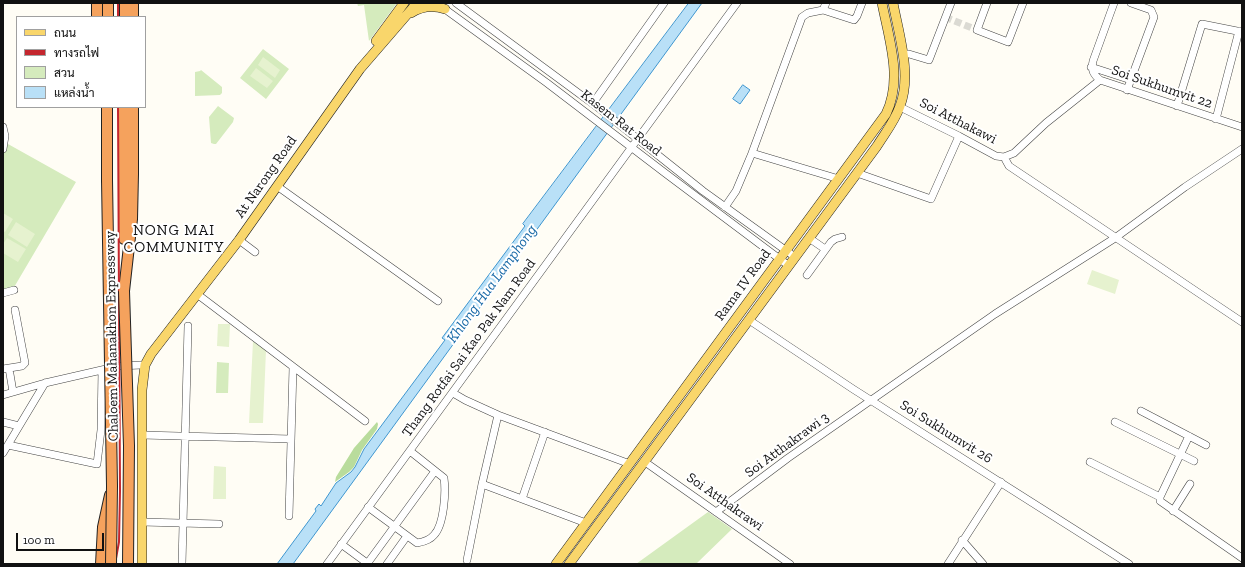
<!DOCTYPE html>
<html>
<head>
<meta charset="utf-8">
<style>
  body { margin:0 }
  #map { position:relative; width:1245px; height:567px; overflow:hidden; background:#fffdf5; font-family:"Zilla Slab",Sarabun,serif }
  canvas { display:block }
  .frame { position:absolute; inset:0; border:4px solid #111; pointer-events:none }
  .legend { position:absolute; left:16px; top:16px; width:130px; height:92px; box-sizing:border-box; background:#fff; border:1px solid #a0a0a0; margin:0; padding:5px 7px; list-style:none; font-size:12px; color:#111 }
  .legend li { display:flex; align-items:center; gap:8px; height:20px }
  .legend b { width:20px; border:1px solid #a0a0a0 }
  .scale { position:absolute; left:16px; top:533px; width:88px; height:18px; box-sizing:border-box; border:2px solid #111; border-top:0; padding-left:5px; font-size:12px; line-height:14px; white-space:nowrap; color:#111; -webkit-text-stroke:3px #fff; paint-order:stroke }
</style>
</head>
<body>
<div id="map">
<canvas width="1245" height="567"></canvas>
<div class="frame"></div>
<ul class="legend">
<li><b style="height:5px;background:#f9d66b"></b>ถนน</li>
<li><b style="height:5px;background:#c4262e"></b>ทางรถไฟ</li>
<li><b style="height:11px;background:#d5ebbd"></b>สวน</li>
<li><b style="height:11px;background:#b9e0f7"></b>แหล่งน้ำ</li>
</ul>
<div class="scale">100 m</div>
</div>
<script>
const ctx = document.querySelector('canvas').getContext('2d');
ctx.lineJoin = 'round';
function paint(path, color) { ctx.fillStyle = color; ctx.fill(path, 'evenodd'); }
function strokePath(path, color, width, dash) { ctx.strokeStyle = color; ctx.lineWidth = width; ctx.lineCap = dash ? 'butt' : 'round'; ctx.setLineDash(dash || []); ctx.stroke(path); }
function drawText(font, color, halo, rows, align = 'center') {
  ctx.font = font + ' "Zilla Slab",serif'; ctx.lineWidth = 4; ctx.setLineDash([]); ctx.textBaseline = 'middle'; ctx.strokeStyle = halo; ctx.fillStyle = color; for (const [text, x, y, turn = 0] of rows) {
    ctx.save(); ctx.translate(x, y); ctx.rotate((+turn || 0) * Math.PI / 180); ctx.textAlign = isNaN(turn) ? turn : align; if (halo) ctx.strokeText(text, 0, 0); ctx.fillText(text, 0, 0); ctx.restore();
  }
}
paint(new Path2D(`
  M357 3H397L369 41 364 5 358 6Z
  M263 49 289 69 266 99 240 78Z
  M201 70 222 87V93L220 95 195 96V72L200 71Z
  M218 106 234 118 233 122 216 144H214L211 143 209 117Z
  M8 144 76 182 13 289 3 291V152Z
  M217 362 229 363 228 393H216Z
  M708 512 732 529 696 564H636Z`), '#d5ebbd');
paint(new Path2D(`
  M377 422 378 424 377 429 362 450 354 467 349 472 335 482 336 477 354 448Z`), '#b9dc9c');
paint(new Path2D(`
  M263 57 280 70 275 78 258 65Z
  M256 68 273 81 267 88 250 76Z
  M3 213 13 219 5 232 3 231Z
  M16 222 35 234 27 247 8 235Z
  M7 238 26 249 18 262 3 253V244Z
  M1092 270 1119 280 1115 294 1087 284Z
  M218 324H230L229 347 217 346Z
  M253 341 266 350 263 423H249Z
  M214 466 226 467V499H213Z`), '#e6f2cf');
const water = new Path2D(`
  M689 3H702L293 564H277L316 511 315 509 319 504 321 506 336 483 351 472 355 467 364 449 445 340 442 338 525 226 523 224Z
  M743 85 750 90 740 104 733 99Z`);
paint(water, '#b9e0f7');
strokePath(water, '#3f96cf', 1);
strokePath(new Path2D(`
  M945 17 977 30`), '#dbdad3', 7, [7, 3.5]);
const minor = new Path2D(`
  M456 3 600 109 703 191 795 257
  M987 3 977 30 1008 42 1023 3
  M442 7 547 83 665 173 789 266
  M823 10 826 3
  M903 54H909L929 60 951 3
  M1091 67 1131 80
  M1100 80C1093 74 1091 70 1093 61L1114 3
  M1127 90 1154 17 1151 10 1131 3
  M593 103 664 3
  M1177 106 1202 24 1242 32
  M900 107 959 136 996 156 1004 157 1014 153 1046 123 1100 80 1242 127
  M1216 119 1239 31
  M3 127 5 136 3 149
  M752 153 839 179
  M1004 157 1009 166 1242 322
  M857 173 931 199 959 136
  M277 186 438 301
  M725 207 736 191 752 153 802 17 808 13 823 10 854 20 857 16 862 3
  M809 238 825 249
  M239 240 255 252
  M807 275 831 242 835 239 842 237
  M3 293 14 290
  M197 294 365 421
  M749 320 853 389 1129 564
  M9 368 13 392
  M3 369 22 366 25 363 15 310
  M453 393 465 400 498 415 630 464
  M3 395 45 383 119 366 141 365
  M1141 411 1206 445
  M3 422 19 426
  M1115 422 1194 461
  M142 435 291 439
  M1189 436 1160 497V501L1242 558
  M8 445 97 464 101 430 102 370
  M3 453 45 383
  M645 462 790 564
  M1090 462 1160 497
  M482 484 586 523
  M522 499 545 432
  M368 507 417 543C423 542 430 540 434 535 444 525 446 492 444 478L410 451
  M1173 511 1190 484
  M716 512 788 458 995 314 1115 238 1185 187 1242 149
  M289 516 293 367
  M142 522 219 524
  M962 540 983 564
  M341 544 367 563
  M467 560 482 484 498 415
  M182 564 188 326
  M327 564 737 3
  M367 564 435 471
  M387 564 407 536
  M948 564 1001 482`);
const major = new Path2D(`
  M411 13C422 6 433 5 445 9
  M376 41 404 3
  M142 564V390L145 365 151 354 239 240 360 69 417 3
  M556 564 886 114C903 79 889 39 882 3
  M569 564 877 146C885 133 895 121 900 106 912 75 899 35 893 3`);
const highway = new Path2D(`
  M97 3V17
  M133 3V17
  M108 17V3
  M125 17V3
  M107 107V180
  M124 239V107
  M124 291 132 219 133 174V107
  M101 564 103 527 110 495`);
strokePath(minor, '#444', 8);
strokePath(major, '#222', 10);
strokePath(highway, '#222', 12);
strokePath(minor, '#fff', 7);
strokePath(major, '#f9d66b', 9);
strokePath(highway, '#f5a25d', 10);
strokePath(new Path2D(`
  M118 3V17
  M115 564 119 542 120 491 118 107`), '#c4262e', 2);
const highwayBridge = new Path2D(`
  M107 180 112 486 111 564
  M124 291 129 446 128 564`);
strokePath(highwayBridge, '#222', 12, []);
strokePath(highwayBridge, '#f5a25d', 10);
drawText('14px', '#111', '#fff', [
  ["Soi Sukhumvit 22",1162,87,19],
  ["Soi Atthakawi",958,121,27],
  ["Kasem Rat Road",621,123,38],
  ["At Narong Road",266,177,-55],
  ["Rama IV Road",743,285,-54],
  ["Chaloem Mahanakhon Expressway",112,336,-91],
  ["Thang Rotfai Sai Kao Pak Nam Road",469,348,-54],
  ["Soi Sukhumvit 26",946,432,32],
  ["Soi Atthakrawi 3",787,445,-36],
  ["Soi Atthakrawi",725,502,35]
]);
ctx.letterSpacing = '1px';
drawText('15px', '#111', '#fff', [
  ["NONG MAI",174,231],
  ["COMMUNITY",174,248]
]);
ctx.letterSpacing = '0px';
drawText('italic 15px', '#1768a6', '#fff', [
  ["Khlong Hua Lamphong",492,284,-54]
]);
</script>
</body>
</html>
